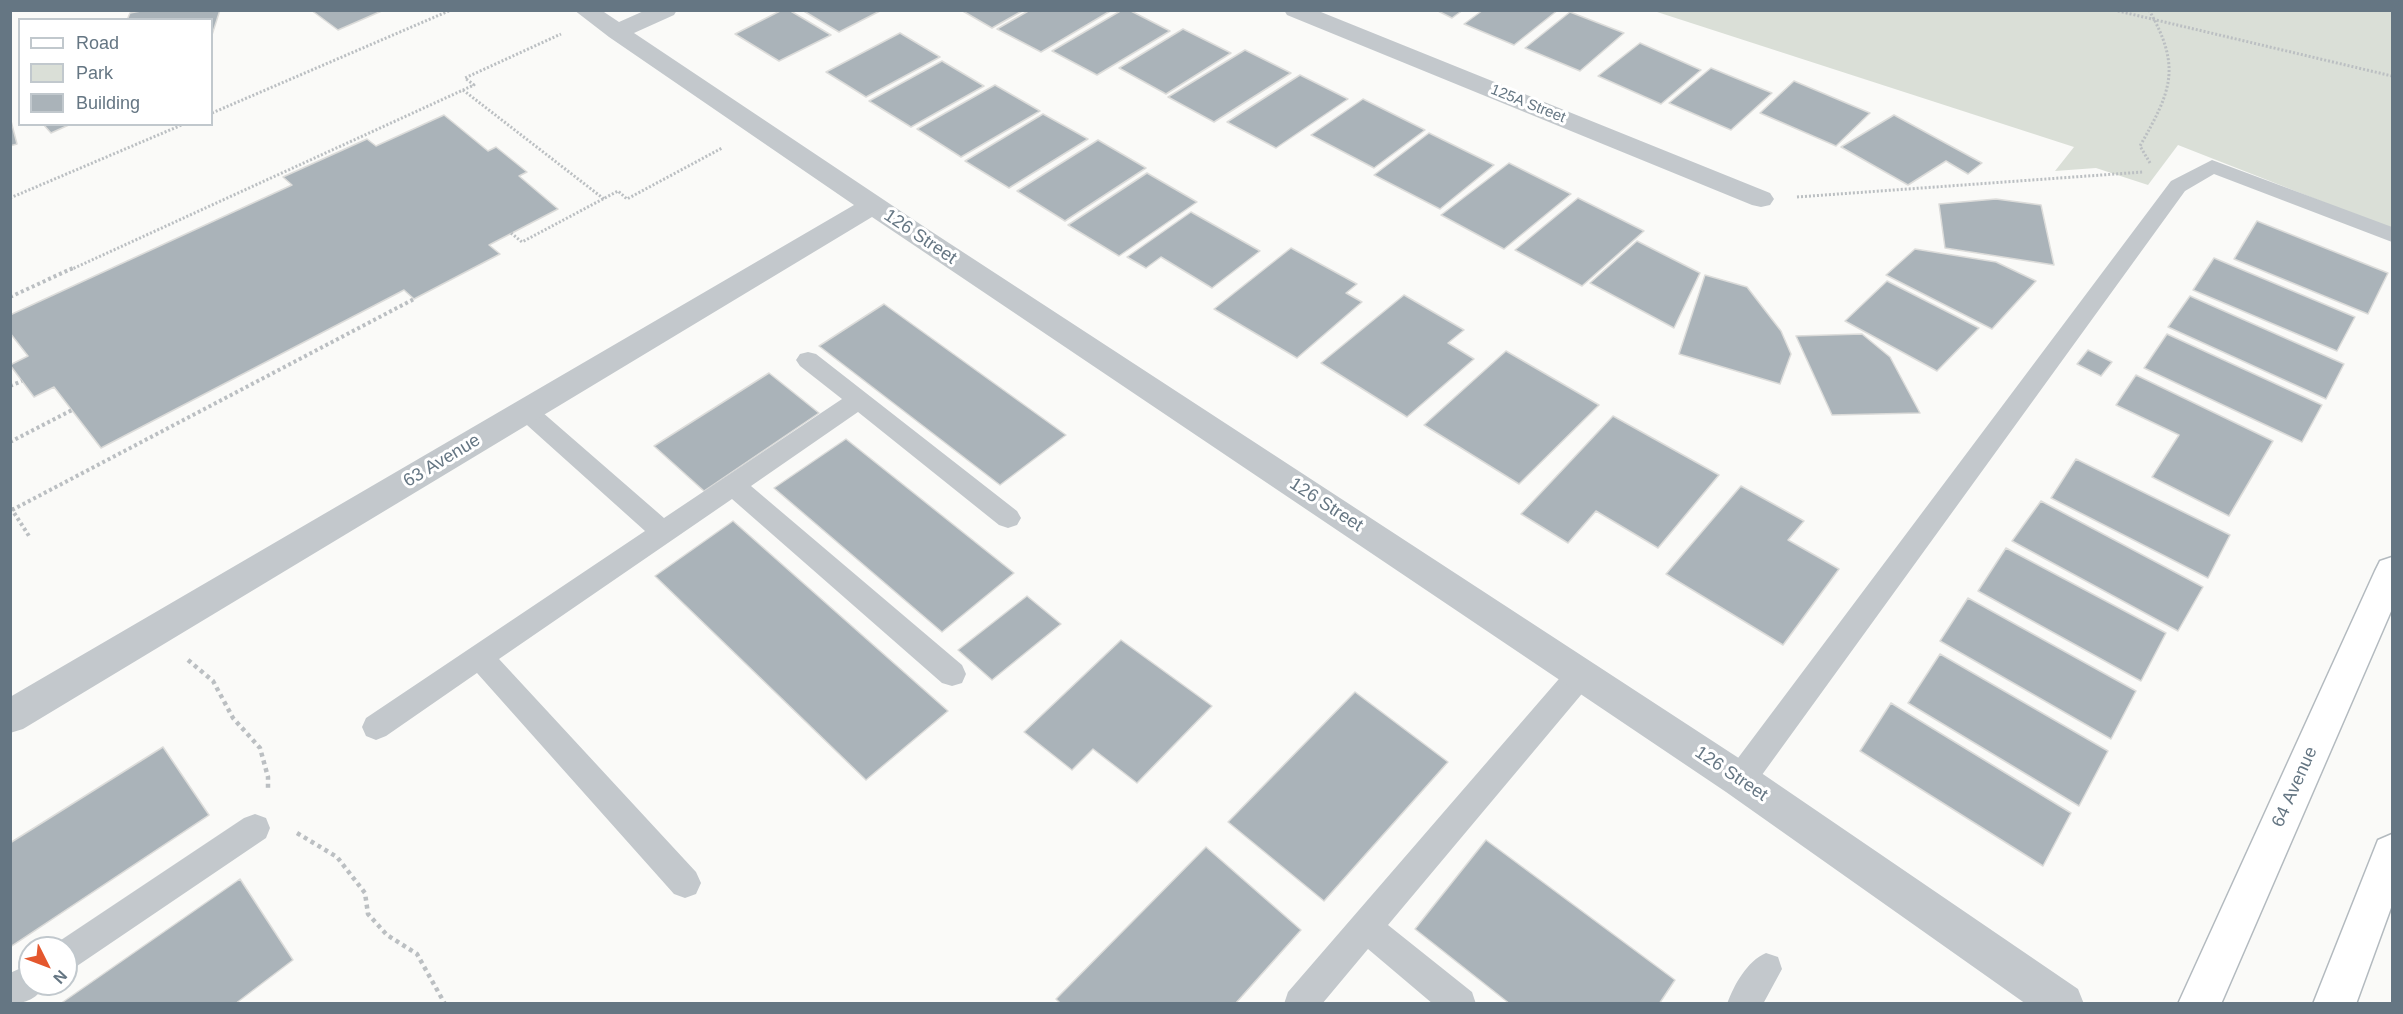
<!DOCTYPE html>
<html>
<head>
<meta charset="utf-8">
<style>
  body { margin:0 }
  #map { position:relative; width:2403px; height:1014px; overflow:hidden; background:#fafaf8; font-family:Helvetica,sans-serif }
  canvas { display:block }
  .frame { position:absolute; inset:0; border:12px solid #657683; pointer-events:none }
  .legend { position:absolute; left:18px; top:18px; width:195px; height:108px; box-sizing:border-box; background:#fff; border:2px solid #c1c8cd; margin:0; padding:8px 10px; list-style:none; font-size:18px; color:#657683 }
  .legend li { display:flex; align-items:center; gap:12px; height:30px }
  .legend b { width:30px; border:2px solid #c1c8cd }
  .north { position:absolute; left:18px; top:936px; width:60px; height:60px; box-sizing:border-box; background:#fff; border:2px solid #c1c8cd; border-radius:50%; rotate:132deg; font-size:16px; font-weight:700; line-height:24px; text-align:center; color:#657683 }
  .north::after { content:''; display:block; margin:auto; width:21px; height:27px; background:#e4572e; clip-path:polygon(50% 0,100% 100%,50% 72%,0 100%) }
</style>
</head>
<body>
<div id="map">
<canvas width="2403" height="1014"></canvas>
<div class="frame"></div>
<ul class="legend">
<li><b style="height:8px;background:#fff"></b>Road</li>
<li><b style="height:16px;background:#dadfd7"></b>Park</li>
<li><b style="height:16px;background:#aab3b9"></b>Building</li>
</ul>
<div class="north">N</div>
</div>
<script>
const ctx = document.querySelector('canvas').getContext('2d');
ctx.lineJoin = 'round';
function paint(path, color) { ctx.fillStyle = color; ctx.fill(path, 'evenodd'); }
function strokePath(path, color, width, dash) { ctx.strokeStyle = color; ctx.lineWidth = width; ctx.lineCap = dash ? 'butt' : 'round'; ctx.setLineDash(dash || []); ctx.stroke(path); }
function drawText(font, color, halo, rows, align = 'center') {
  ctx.font = font + ' Helvetica,sans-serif'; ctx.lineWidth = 6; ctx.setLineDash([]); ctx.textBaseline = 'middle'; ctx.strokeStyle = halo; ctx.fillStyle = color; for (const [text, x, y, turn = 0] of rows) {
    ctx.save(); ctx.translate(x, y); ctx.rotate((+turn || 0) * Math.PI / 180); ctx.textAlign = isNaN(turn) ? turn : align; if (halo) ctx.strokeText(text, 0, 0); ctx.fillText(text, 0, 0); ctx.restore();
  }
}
paint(new Path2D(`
  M1654 11H2392V229L2178 145 2148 185 2096 168 2055 171 2074 147Z`), '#dadfd7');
const building = new Path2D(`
  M146 10H220L212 35V20H127L130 13Z
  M311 10H384L338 30Z
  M782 10H789L831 35 779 61 735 34Z
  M802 10H882L839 32Z
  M961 10H1024L992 28Z
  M1030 10H1112L1041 52 997 29Z
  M1122 10H1129L1170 31 1097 75 1052 51Z
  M1436 10H1463L1452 18Z
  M1483 10H1558L1514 45 1464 24Z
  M1570 12 1624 33 1580 71 1525 48Z
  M1183 29 1231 53 1166 94 1119 68Z
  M900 33 940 57 866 97 826 72Z
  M1640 43 1701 70 1661 104 1598 76Z
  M1245 50 1291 73 1214 122 1168 97Z
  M942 61 984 86 911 127 869 101Z
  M1711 68 1772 93 1731 130 1669 103Z
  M1300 75 1348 99 1276 148 1227 122Z
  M1794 81 1870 113 1836 146 1760 113Z
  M995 85 1040 111 961 157 917 129Z
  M1363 99 1425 130 1374 168 1311 135Z
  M1043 114 1088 139 1009 188 965 161Z
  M444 115 488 151 496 147 527 172 519 176 558 209 489 245 500 254 414 299 404 290 101 448 54 387 34 397 10 365 28 356 10 333V315L292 185 283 177 367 139 376 146Z
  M1894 115 1982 163 1968 174 1946 161 1908 185 1841 147Z
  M10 117 17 144 10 146Z
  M43 124H71L51 133Z
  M1429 133 1494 165 1440 209 1374 175Z
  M1098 140 1146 168 1065 221 1017 191Z
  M1509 163 1571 194 1504 249 1441 215Z
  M1147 173 1197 202 1119 256 1068 225Z
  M1578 198 1644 231 1582 286 1515 250Z
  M1996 199 2041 205 2054 265 1945 248 1939 204Z
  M1191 212 1260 251 1212 288 1161 257 1146 268 1127 257Z
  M2257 221 2388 273 2368 314 2234 259Z
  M1637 241 1700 273 1674 328 1590 283Z
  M1291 248 1357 284 1346 293 1362 302 1297 358 1214 309Z
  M1915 249 1996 262 2036 281 1992 329 1886 275Z
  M2214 258 2355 317 2337 351 2193 290Z
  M1705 275 1747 287 1781 331 1791 354 1780 384 1679 354Z
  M1887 281 1979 328 1937 371 1845 321Z
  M1404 295 1464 330 1448 343 1474 359 1407 417 1321 363Z
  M2190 296 2344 364 2326 399 2168 327Z
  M884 304 1066 435 1000 485 819 346Z
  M1862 334 1890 357 1920 413 1832 415 1796 336Z
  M2167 334 2322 405 2302 442 2144 368Z
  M2088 350 2112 362 2101 376 2077 364Z
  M1506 351 1599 405 1519 484 1424 425Z
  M769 373 819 413 704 491 654 446Z
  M2136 375 2273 441 2229 516 2152 477 2179 435 2116 405Z
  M1613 416 1719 475 1658 548 1596 511 1568 543 1521 514Z
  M846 439 1014 573 942 632 774 488Z
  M2076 459 2230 535 2208 578 2051 498Z
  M1741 486 1804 521 1788 540 1839 569 1783 645 1666 574Z
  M2041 501 2203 587 2178 631 2012 541Z
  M733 521 948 711 866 780 655 576Z
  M2006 548 2166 633 2141 681 1978 591Z
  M1027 596 1061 624 992 680 958 650Z
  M1968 598 2136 691 2111 739 1940 641Z
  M1121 640 1212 706 1137 783 1093 749 1072 770 1024 732Z
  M1940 654 2108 751 2079 806 1908 703Z
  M1355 692 1448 762 1324 901 1228 822Z
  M1891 703 2071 813 2043 866 1860 751Z
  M163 747 209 815 10 947V843Z
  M1486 840 1675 980 1659 1004H1510L1415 929Z
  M1206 847 1301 930 1235 1004H1061L1056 999Z
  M240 879 293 960 235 1004H60Z`);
paint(building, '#aab3b9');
strokePath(building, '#dcdcda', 1.5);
const secondary = new Path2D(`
  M2392 557V609L2221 1004H2178L2375 571 2380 561Z
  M2392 834V905L2356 1004H2313L2378 840Z`);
strokePath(secondary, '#b3babf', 3);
strokePath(new Path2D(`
  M2114 10 2392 76
  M2149 10C2182 68 2171 91 2140 146L2150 163
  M463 90 604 199
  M212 113 451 10
  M1797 197 2143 172
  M10 198 184 124
  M511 233 522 242 618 191 627 199 722 148
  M70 270 474 85 465 78 561 34`), '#bbbfc2', 3, [2, 2]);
strokePath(new Path2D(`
  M10 297 73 268
  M10 386 22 381
  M10 442 72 410
  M11 508 29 536
  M12 510 414 299`), '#bbbfc2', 4, [3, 3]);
strokePath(new Path2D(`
  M188 660 213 681 233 718 260 748 268 777V789
  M297 833 337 857 365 893 368 914 387 935 417 954 445 1004`), '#bbbfc2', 4.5, [4, 4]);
paint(new Path2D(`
  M2212 160 2392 227V242L2214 174 2185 191 1751 790 1740 793 1729 790 1725 780 1729 770 2171 181Z
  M808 352 816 354 1017 511 1021 518 1017 525 1008 528 999 525 858 412 751 486 962 665 966 674 962 683 952 686 942 683 732 499 499 659 696 872 701 883 696 894 685 898 674 894 477 673 386 736 376 740 366 736 362 727 366 718 645 531 518 417 514 411 518 405 526 402 534 405 664 518 842 399 800 366 796 360 800 354Z
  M1581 662 1591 665 1595 674 1591 683 1388 925 1472 992 1476 1004H1433L1368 949 1322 1004H1284L1288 992 1571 665Z
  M255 814 266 818 270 828 266 838 77 966 66 971V948H53L55 944 244 818Z
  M1766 953 1778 957 1782 969 1763 1004H1727C1734 985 1747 961 1766 953Z
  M30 964V984H45C39 998 25 1004 10 1004V973Z`), '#c3c8cc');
paint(new Path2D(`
  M574 10H601L619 22 646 10H677L674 15 634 33 926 228 1754 768 2078 989 2084 1004H2026L1726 792 872 217 23 729 10 733V697L854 205 609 37Z
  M1284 10H1316L1770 193 1774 199 1770 205 1761 207 1752 205 1287 15Z`), '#c3c8cc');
paint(secondary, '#fff');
drawText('15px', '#657683', '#fff', [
  ["125A Street",1528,104,22]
]);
drawText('18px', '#657683', '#fff', [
  ["126 Street",920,237,34],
  ["63 Avenue",442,461,-31],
  ["126 Street",1326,505,33],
  ["126 Street",1731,774,34],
  ["64 Avenue",2295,787,-66]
]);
</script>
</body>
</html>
